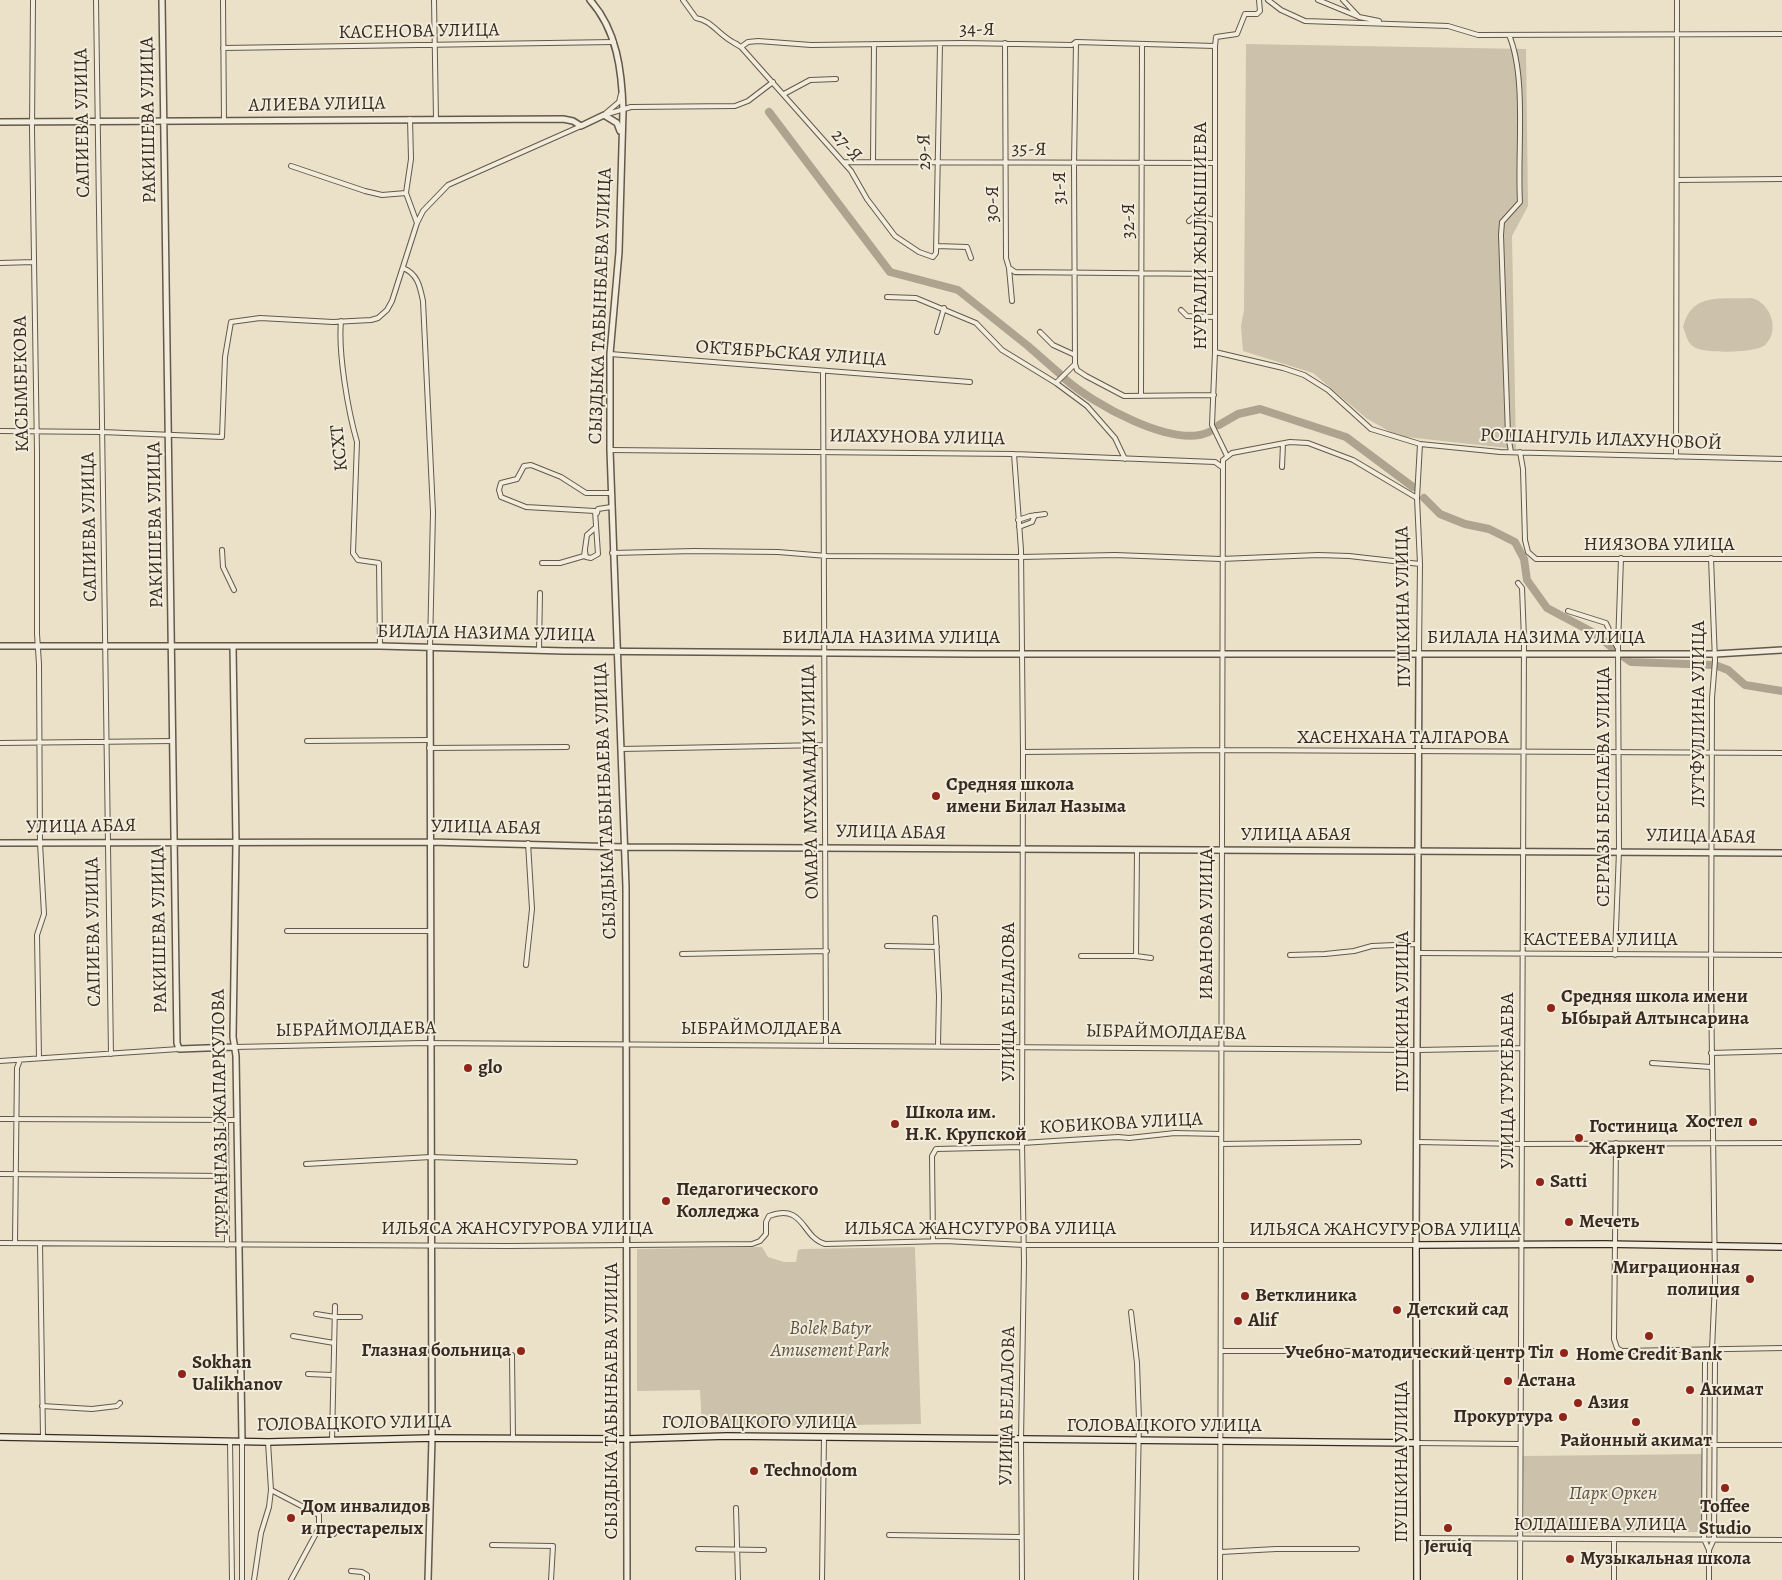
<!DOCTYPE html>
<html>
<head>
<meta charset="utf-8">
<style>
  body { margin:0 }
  canvas { display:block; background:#eae1c8 }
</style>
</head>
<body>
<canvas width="1782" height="1580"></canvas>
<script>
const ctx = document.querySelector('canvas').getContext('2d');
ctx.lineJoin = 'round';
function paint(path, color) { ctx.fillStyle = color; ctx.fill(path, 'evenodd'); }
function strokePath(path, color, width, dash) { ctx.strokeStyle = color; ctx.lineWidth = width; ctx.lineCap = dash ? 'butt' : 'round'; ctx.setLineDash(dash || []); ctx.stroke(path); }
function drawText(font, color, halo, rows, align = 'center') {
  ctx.font = font + ' Alegreya,serif'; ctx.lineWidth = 4; ctx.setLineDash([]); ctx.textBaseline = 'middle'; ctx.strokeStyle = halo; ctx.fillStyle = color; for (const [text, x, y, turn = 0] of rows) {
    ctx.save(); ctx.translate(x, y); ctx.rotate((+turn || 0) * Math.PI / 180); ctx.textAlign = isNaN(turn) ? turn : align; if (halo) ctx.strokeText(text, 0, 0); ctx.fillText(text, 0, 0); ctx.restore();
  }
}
paint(new Path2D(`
  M1246 44 1526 49 1528 206 1512 236 1516 449 1397 436 1366 418 1313 373 1243 351 1241 326 1244 310Z
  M1752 298C1770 303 1781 330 1765 345 1757 353 1703 354 1694 347 1687 343 1686 334 1683 327 1692 291 1722 300 1752 298Z
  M762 1247 768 1257 784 1262H796L798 1250 802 1249 915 1247 921 1424 702 1427 700 1390 637 1391V1249Z
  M1703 1454V1532L1524 1533 1523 1456Z`), '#ccc2ac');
strokePath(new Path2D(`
  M769 112 890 272 958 290 1028 346 1060 374
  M1065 379C1092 403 1173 449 1209 432
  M1219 425 1238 414 1260 409 1346 437 1413 487
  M1424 498 1440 514 1465 524 1489 529 1515 542 1524 559 1527 580 1547 608 1594 633 1615 650
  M1624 657 1631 662 1715 665 1728 670 1745 685 1782 691`), '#aea38f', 8);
const minor = new Path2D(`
  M33 0 32 130 37 453V634L39 664 40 843 44 914 37 935 39 1058
  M96 0 111 1054
  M223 0 224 121
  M434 0 436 119
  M683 0 696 18C712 20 721 38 737 44
  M1268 0 1281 10 1305 21 1448 26 1478 35 1782 34
  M1318 0 1357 16
  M1343 0 1359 17 1379 21
  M1509 35C1527 77 1517 153 1520 202L1502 222 1501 235 1508 435 1511 452
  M1076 42 1074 164 1075 364 1077 370 1086 376 1124 396 1214 395
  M734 43 741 47 851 171 867 199 895 236 919 252 933 257 936 253 940 44
  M1005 43 1006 258 1009 268 1015 272
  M741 47 748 42 758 41 811 45 963 43 1072 45 1076 42 1215 46
  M223 48 614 42
  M784 94 810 80 836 79
  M606 113 619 102 621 94
  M604 115 631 107 735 106 748 101 773 82
  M410 119 411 159 406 193 417 223
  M843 162 1214 163
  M873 162 874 44
  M291 166 365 191 382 195 406 193
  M1677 180 1782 179
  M1189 221 1196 215 1214 220
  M936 246 967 247 971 258
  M0 263 34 262
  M403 268C418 274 420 287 423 301L433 512 430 647
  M1009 268 1012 301
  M1015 272 1214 274
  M887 297 916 298 976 323 1002 350 1056 383 1087 406 1115 438 1125 459
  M1181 310 1187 316 1214 317
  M341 321C338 353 348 411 357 442L353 553 358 560 379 563 380 646
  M937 332 944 308
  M1040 332 1053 345 1075 355
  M1215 352 1283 368 1304 375 1328 390 1371 429 1420 444 1500 452 1782 459
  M610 354 970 382
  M823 371 826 1044
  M1056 383 1075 364
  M1141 396 1142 46
  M0 431 102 432 222 437 225 357 231 322 260 318 333 322 371 320 378 318 387 310 392 301 417 223 423 211 448 185 581 126
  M610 450 1014 454 1215 462 1222 467
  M1520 452 1523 469 1525 540 1528 552 1536 559H1782
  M1014 454 1021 550 1023 752 1022 1143 1024 1262 1021 1440 1022 1580
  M1227 456 1212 425 1215 352V46L1216 37 1237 34 1245 14H1257L1260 11 1259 0
  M1676 457 1677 0
  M1282 467 1283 444
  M597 513 598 509 611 507
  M1018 520 1030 516 1045 514
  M1019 527 1032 522 1035 515
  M222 550 223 567 234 590
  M585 551 586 557 591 558 598 554 595 511 526 507 501 497 499 490 501 483 517 479 524 466 531 465 561 477 586 493H611
  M612 553 694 551 778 552 827 556 1021 557 1115 555 1221 559 1318 555 1349 556 1420 564
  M542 563H560L584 556 587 535 595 528
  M1518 583 1522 588 1524 639 1520 1580
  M1568 611 1606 623 1617 647
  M539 650 540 593
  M1419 654 1420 564 1417 498 1420 444
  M307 741 429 740
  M0 743 173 741
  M429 748 567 747
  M621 749 823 745
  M1023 752 1222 750 1782 753
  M935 918 939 996 938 1045
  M287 931H430
  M887 946 937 947
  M1418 953 1782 955
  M682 954 827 951
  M1290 955 1325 954 1354 951 1372 946 1418 944
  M1615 955 1619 851 1618 646 1621 558
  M1081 956H1136L1137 850
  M1136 956 1151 958
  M526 965 532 909 528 843
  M234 1047 423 1043 1418 1050 1522 1048
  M1711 1053 1782 1051
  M0 1061 179 1049
  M1652 1063 1711 1067
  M0 1119 237 1120
  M226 1120 227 1245
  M1418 1142 1522 1144 1782 1143
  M1022 1143 1118 1137 1129 1138 1175 1133 1221 1134
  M1616 1143 1614 1339 1617 1348 1622 1351 1782 1348
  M1221 1144 1359 1142
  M306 1164 431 1157 575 1162
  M0 1174 227 1176
  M933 1241 932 1156 936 1149 1022 1147
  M0 1243 507 1246 752 1244 760 1241 766 1234V1222L769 1216C805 1203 801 1237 825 1244L945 1241 1024 1245H1416
  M15 1243 17 1068 20 1060
  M40 1243 43 1437
  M1131 1312 1137 1363 1139 1420 1136 1580
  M316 1314 335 1317H360
  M293 1336 334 1343
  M1221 1351H1520
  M512 1355 513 1438
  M308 1374 332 1375
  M42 1406 92 1409 117 1406 120 1403
  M332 1440 335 1306
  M230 1441 232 1580
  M242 1441V1580
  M1416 1443 1519 1444
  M1706 1445H1782
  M271 1490 319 1515V1528L291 1580
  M736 1508 738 1580
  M318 1531 334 1534
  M889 1535 1020 1537
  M1417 1538 1782 1540
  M1614 1539V1580
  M492 1545 553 1546 551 1580
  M698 1549 764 1550
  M1709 1550 1714 1539 1715 1360 1712 1350 1715 1282 1711 985 1712 698 1715 661 1711 558
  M1221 1552 1276 1549H1357
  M351 1571 362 1572 367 1575V1580
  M254 1580 261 1533 269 1507 271 1490 268 1442
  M822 1580 824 1437
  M1220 1580 1223 460 1232 453 1290 442 1308 443 1353 460 1417 498
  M1709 1580V1550L1704 1539 1705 1362 1712 1350`);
const tertiary = new Path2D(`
  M162 0 177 1043 179 1049 234 1047
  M590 0C617 30 622 71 623 111L619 252 610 354V450L626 887 627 1580
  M0 122 563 119 573 121 581 126 604 115 617 123 620 131
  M0 646H380L565 651 973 654H1715L1782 650
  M233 646 236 842 233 1037 236 1056 242 1441
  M0 843 430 842 624 847 1782 853
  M1416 1245 1419 654
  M428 1580 432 1438 430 647`);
const secondary = new Path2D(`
  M0 1437 268 1442 432 1438 627 1439 727 1436 1416 1443
  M1417 1580 1416 1245 1604 1244 1782 1247`);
strokePath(minor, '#65584b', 6);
strokePath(tertiary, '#65584b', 8);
strokePath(secondary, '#392a21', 8);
strokePath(minor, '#f1ecdb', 4);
strokePath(tertiary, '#f1ecdb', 5);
strokePath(secondary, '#f1ecdb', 5.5);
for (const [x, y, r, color] of [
  [936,796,5,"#8f2418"],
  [1551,1008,5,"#8f2418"],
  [468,1068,5,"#8f2418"],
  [1753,1122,5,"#8f2418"],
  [895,1124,5,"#8f2418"],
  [1579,1138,5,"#8f2418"],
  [1540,1182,5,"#8f2418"],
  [666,1201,5,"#8f2418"],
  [1569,1222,5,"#8f2418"],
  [1750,1279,5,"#8f2418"],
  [1245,1296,5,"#8f2418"],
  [1397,1310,5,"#8f2418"],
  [1238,1321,5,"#8f2418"],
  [1649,1336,5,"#8f2418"],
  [521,1351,5,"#8f2418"],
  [1564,1353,5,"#8f2418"],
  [182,1374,5,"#8f2418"],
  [1508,1381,5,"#8f2418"],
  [1690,1390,5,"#8f2418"],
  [1578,1403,5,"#8f2418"],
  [1563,1417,5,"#8f2418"],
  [1636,1422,5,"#8f2418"],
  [754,1471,5,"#8f2418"],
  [1725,1488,5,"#8f2418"],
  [291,1518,5,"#8f2418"],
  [1448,1528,5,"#8f2418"],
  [1570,1559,5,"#8f2418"]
]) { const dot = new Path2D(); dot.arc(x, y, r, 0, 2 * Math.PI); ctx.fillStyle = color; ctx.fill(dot); strokePath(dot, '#f1ecdb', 2); }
drawText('19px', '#392a21', '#f1ecdb', [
  ["34-Я",977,30],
  ["КАСЕНОВА УЛИЦА",419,32,-1],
  ["АЛИЕВА УЛИЦА",317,105,-1],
  ["РАКИШЕВА УЛИЦА",149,120,-91],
  ["САПИЕВА УЛИЦА",83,123,-91],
  ["27-Я",846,146,49],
  ["35-Я",1029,150,1],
  ["29-Я",925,152,-91],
  ["31-Я",1060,188,-90],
  ["30-Я",993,204,-90],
  ["32-Я",1129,221,-90],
  ["НУРГАЛИ ЖЫЛКЫШИЕВА",1201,236,-90],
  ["СЫЗДЫКА ТАБЫНБАЕВА УЛИЦА",601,306,-88],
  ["ОКТЯБРЬСКАЯ УЛИЦА",791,354,4],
  ["КАСЫМБЕКОВА",22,384,-91],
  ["ИЛАХУНОВА УЛИЦА",917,438,1],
  ["РОШАНГУЛЬ ИЛАХУНОВОЙ",1601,440,2],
  ["КСХТ",340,448,-96],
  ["РАКИШЕВА УЛИЦА",156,525,-91],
  ["САПИЕВА УЛИЦА",90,527,-91],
  ["НИЯЗОВА УЛИЦА",1659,545],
  ["ПУШКИНА УЛИЦА",1404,607,-91],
  ["БИЛАЛА НАЗИМА УЛИЦА",486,634,1],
  ["БИЛАЛА НАЗИМА УЛИЦА",891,638],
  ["БИЛАЛА НАЗИМА УЛИЦА",1536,638],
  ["ЛУТФУЛЛИНА УЛИЦА",1699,714,-90],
  ["ХАСЕНХАНА ТАЛГАРОВА",1403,738],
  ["ОМАРА МУХАМАДИ УЛИЦА",811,782,-91],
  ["СЕРГАЗЫ БЕСПАЕВА УЛИЦА",1604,787,-90],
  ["СЫЗДЫКА ТАБЫНБАЕВА УЛИЦА",606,801,-92],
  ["УЛИЦА АБАЯ",81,827,-1],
  ["УЛИЦА АБАЯ",486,828,1],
  ["УЛИЦА АБАЯ",891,833,1],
  ["УЛИЦА АБАЯ",1296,835],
  ["УЛИЦА АБАЯ",1701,837,1],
  ["ИВАНОВА УЛИЦА",1207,924,-90],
  ["РАКИШЕВА УЛИЦА",160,930,-91],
  ["САПИЕВА УЛИЦА",94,932,-91],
  ["КАСТЕЕВА УЛИЦА",1600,940],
  ["УЛИЦА БЕЛАЛОВА",1009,1002,-90],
  ["ПУШКИНА УЛИЦА",1403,1012,-90],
  ["ЫБРАЙМОЛДАЕВА",761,1029],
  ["ЫБРАЙМОЛДАЕВА",356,1030,-1],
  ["ЫБРАЙМОЛДАЕВА",1166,1033,1],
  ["УЛИЦА ТУРКЕБАЕВА",1508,1081,-90],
  ["ТУРГАНГАЗЫ ЖАПАРКУЛОВА",221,1113,-91],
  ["КОБИКОВА УЛИЦА",1121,1124,-3],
  ["ИЛЬЯСА ЖАНСУГУРОВА УЛИЦА",517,1229],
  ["ИЛЬЯСА ЖАНСУГУРОВА УЛИЦА",980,1229],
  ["ИЛЬЯСА ЖАНСУГУРОВА УЛИЦА",1385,1230],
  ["СЫЗДЫКА ТАБЫНБАЕВА УЛИЦА",612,1401,-90],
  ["УЛИЦА БЕЛАЛОВА",1008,1406,-89],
  ["ГОЛОВАЦКОГО УЛИЦА",759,1423],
  ["ГОЛОВАЦКОГО УЛИЦА",354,1424,-1],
  ["ГОЛОВАЦКОГО УЛИЦА",1164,1426],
  ["ПУШКИНА УЛИЦА",1402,1462,-90],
  ["ЮЛДАШЕВА УЛИЦА",1600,1525]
]);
drawText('bold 19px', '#392a21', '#f1ecdb', [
  ["Средняя школа",946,785],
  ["имени Билал Назыма",946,807],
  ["Средняя школа имени",1561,997],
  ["Ыбырай Алтынсарина",1561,1019],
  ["glo",478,1068],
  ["Школа им.",905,1113],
  ["Н.К. Крупской",905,1135],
  ["Хостел",1743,1122,"right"],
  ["Гостиница",1589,1127],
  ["Жаркент",1589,1149],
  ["Satti",1550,1182],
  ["Педагогического",676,1190],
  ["Колледжа",676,1212],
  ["Мечеть",1579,1222],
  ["Миграционная",1740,1268,"right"],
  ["полиция",1740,1290,"right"],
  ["Ветклиника",1255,1296],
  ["Детский сад",1407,1310],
  ["Alif",1248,1321],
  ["Глазная больница",511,1351,"right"],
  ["Учебно-матодический центр Тіл",1554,1353,"right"],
  ["Home Credit Bank",1649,1355,"center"],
  ["Sokhan",192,1363],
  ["Ualikhanov",192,1385],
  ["Астана",1518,1381],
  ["Акимат",1700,1390],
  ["Азия",1588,1403],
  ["Прокуртура",1553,1417,"right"],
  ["Районный акимат",1636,1441,"center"],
  ["Technodom",764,1471],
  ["Дом инвалидов",301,1507],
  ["и престарелых",301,1529],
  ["Toffee",1725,1507,"center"],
  ["Studio",1725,1529,"center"],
  ["Jeruiq",1448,1547,"center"],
  ["Музыкальная школа",1580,1559]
], 'left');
drawText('italic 19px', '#5e5044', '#f1ecdb', [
  ["Bolek Batyr",830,1329],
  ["Amusement Park",830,1351],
  ["Парк Оркен",1613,1494]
]);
</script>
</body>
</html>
